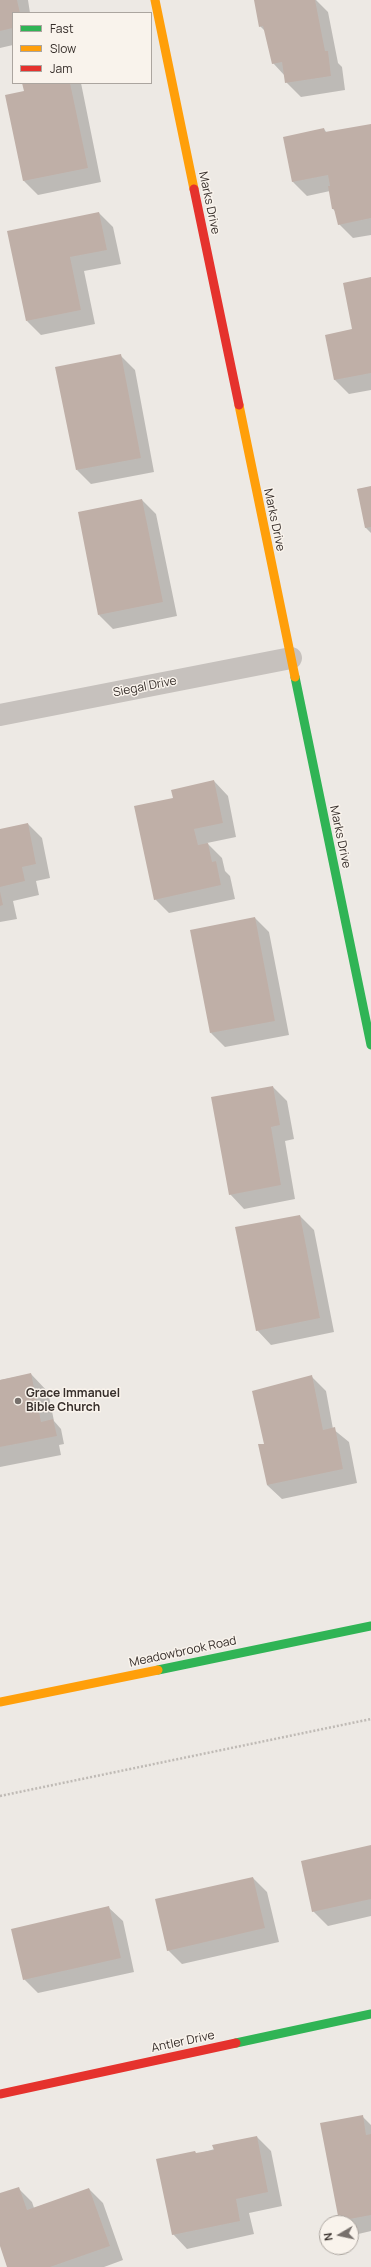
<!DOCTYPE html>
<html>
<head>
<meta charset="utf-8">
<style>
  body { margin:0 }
  #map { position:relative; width:371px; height:2267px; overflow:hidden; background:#ede9e4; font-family:Manrope,sans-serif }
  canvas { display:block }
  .legend { position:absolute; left:12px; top:12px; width:140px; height:72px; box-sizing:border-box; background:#f9f3ec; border:1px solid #aba59f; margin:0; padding:5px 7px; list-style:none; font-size:12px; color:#372f2b }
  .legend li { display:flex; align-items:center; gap:8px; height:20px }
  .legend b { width:20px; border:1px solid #aba59f }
  .north { position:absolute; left:319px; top:2215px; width:40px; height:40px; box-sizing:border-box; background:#f9f3ec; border:1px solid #aba59f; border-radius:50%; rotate:261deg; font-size:11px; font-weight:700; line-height:16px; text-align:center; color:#372f2b }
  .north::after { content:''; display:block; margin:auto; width:14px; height:18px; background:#77706c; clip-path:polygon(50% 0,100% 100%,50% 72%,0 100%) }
</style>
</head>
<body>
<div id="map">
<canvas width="371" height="2267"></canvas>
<ul class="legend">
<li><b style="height:5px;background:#30b455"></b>Fast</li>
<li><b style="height:5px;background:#ff9f0a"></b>Slow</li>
<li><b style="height:5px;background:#e5322d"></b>Jam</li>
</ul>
<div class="north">N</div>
</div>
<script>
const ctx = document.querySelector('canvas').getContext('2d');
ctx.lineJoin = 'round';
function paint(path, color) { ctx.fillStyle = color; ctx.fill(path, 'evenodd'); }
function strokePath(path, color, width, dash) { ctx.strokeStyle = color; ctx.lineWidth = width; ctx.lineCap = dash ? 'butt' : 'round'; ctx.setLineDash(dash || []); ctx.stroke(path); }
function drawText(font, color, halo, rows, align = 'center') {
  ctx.font = font + ' Manrope,sans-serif'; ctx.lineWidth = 3; ctx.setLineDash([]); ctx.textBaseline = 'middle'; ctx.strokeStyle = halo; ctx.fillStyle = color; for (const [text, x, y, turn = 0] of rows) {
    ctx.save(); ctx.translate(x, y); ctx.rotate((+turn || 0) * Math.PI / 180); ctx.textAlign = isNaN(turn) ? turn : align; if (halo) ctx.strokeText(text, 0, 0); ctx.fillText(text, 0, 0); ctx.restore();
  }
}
paint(new Path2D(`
  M0 0H28L30 13H13V45L0 48Z
  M255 0H316L328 12 338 63 342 67 345 90 301 97 286 82 285 76 273 63 266 32 260 26Z
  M23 83H81L101 182 38 195 24 181 25 92Z
  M371 125V235L353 238 339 224 336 212 333 209 330 191 307 196 293 182 284 138 324 129 327 133Z
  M99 213 113 227 121 264 84 271 95 324 41 335 27 321Z
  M371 278V390L349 394 335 380 326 336 354 330Z
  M120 355 135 370 154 472 91 484 77 470Z
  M371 487V533L366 528 358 489Z
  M142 500 156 514 177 616 113 629 99 615Z
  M214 781 228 796 236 837 207 843 222 858 225 871 230 876 235 899 169 913 155 899 174 799Z
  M28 824 42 838 50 878 36 881 39 895 13 901 17 919 0 922V830Z
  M255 918 269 932 289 1035 225 1047 211 1033Z
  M273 1087 287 1101 294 1139 285 1141 295 1199 244 1209 230 1194Z
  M300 1216 314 1230 334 1332 271 1345 257 1330Z
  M31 1374 48 1392 54 1421 61 1429 64 1444 59 1445 61 1455 0 1467V1380Z
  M312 1377 326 1391 333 1429 349 1442 357 1483 282 1499 267 1485 265 1444Z
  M371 1846V1916L328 1926 313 1911Z
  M253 1878 267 1892 279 1942 182 1964 168 1950Z
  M108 1907 123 1921 134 1972 38 1993 24 1979Z
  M362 2116 371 2125V2231L354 2235 351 2231V2223H343L340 2220Z
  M257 2137 271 2151 282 2206 249 2213 254 2234 187 2249 173 2234 197 2154Z
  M18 2188 32 2202 34 2208 89 2189 103 2203 123 2260 104 2267H8L0 2243V2194Z`), '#0003');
paint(new Path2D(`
  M0 0H17L20 13H13V28L0 31Z
  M254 0H315L325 51H328L331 76 285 83 282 62 272 64 263 26 259 27Z
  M22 83H70L88 168 23 181 5 95 24 91Z
  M371 124V218L338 225 334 209H332L328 186H330L328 175 292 182 283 137 324 128 325 132Z
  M99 212 107 250 70 257 81 310 26 321 7 231Z
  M371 277V373L334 380 325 335 352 329 343 283Z
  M121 354 141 458 76 470 55 367Z
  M371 486V527L365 528 357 489Z
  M142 499 163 602 98 615 78 512Z
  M214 780 223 823 194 829 198 845 208 843 212 862 216 861 221 885 154 900 134 806 173 798 171 790Z
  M28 823 36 864 22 867 25 881 0 887V829Z
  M0 891 3 905 0 906Z
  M255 917 275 1021 210 1033 190 930Z
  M273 1086 280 1125 271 1127 281 1185 229 1195 211 1097Z
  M300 1215 320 1318 256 1331 235 1227Z
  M31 1373 41 1422 53 1419 57 1436 0 1447V1380Z
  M312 1375 323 1430 335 1427 343 1469 267 1485 258 1444H264L252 1391Z
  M371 1845V1899L312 1912 301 1861Z
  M253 1877 265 1928 167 1951 155 1899Z
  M109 1906 121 1958 23 1980 11 1929Z
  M363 2115 366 2135 371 2134V2215L339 2221 320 2123Z
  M257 2136 268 2192 236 2199 240 2221 172 2235 156 2159 195 2151 196 2153 214 2150 212 2145Z
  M19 2187 27 2210 89 2188 110 2246 50 2267H7L0 2246V2193Z`), '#bfafa7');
strokePath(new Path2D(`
  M0 1796 371 1719`), '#bfbab5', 2.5, [2, 2]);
strokePath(new Path2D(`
  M0 715 291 658`), '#c6c1bd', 22);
strokePath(new Path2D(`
  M295 677 371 1045
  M158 1670 371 1626
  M236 2043 371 2014`), '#30b455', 9);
strokePath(new Path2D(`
  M155 0 194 189
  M239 405 295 677
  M0 1702 158 1670`), '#ff9f0a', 9);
strokePath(new Path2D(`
  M194 189 239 405
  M0 2094 236 2043`), '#e5322d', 9);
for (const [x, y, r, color] of [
  [18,1401,4,"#77706c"]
]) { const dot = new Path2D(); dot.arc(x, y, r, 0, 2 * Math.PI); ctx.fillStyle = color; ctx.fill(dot); strokePath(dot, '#f9f3ec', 1.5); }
drawText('12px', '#372f2b', '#f9f3ec', [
  ["Marks Drive",209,203,78],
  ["Marks Drive",274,520,78],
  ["Siegal Drive",145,687,-11],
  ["Marks Drive",340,837,78],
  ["Meadowbrook Road",183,1652,-12],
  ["Antler Drive",183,2042,-12]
]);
drawText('bold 12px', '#372f2b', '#f9f3ec', [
  ["Grace Immanuel",26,1394],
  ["Bible Church",26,1408]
], 'left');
</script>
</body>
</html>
